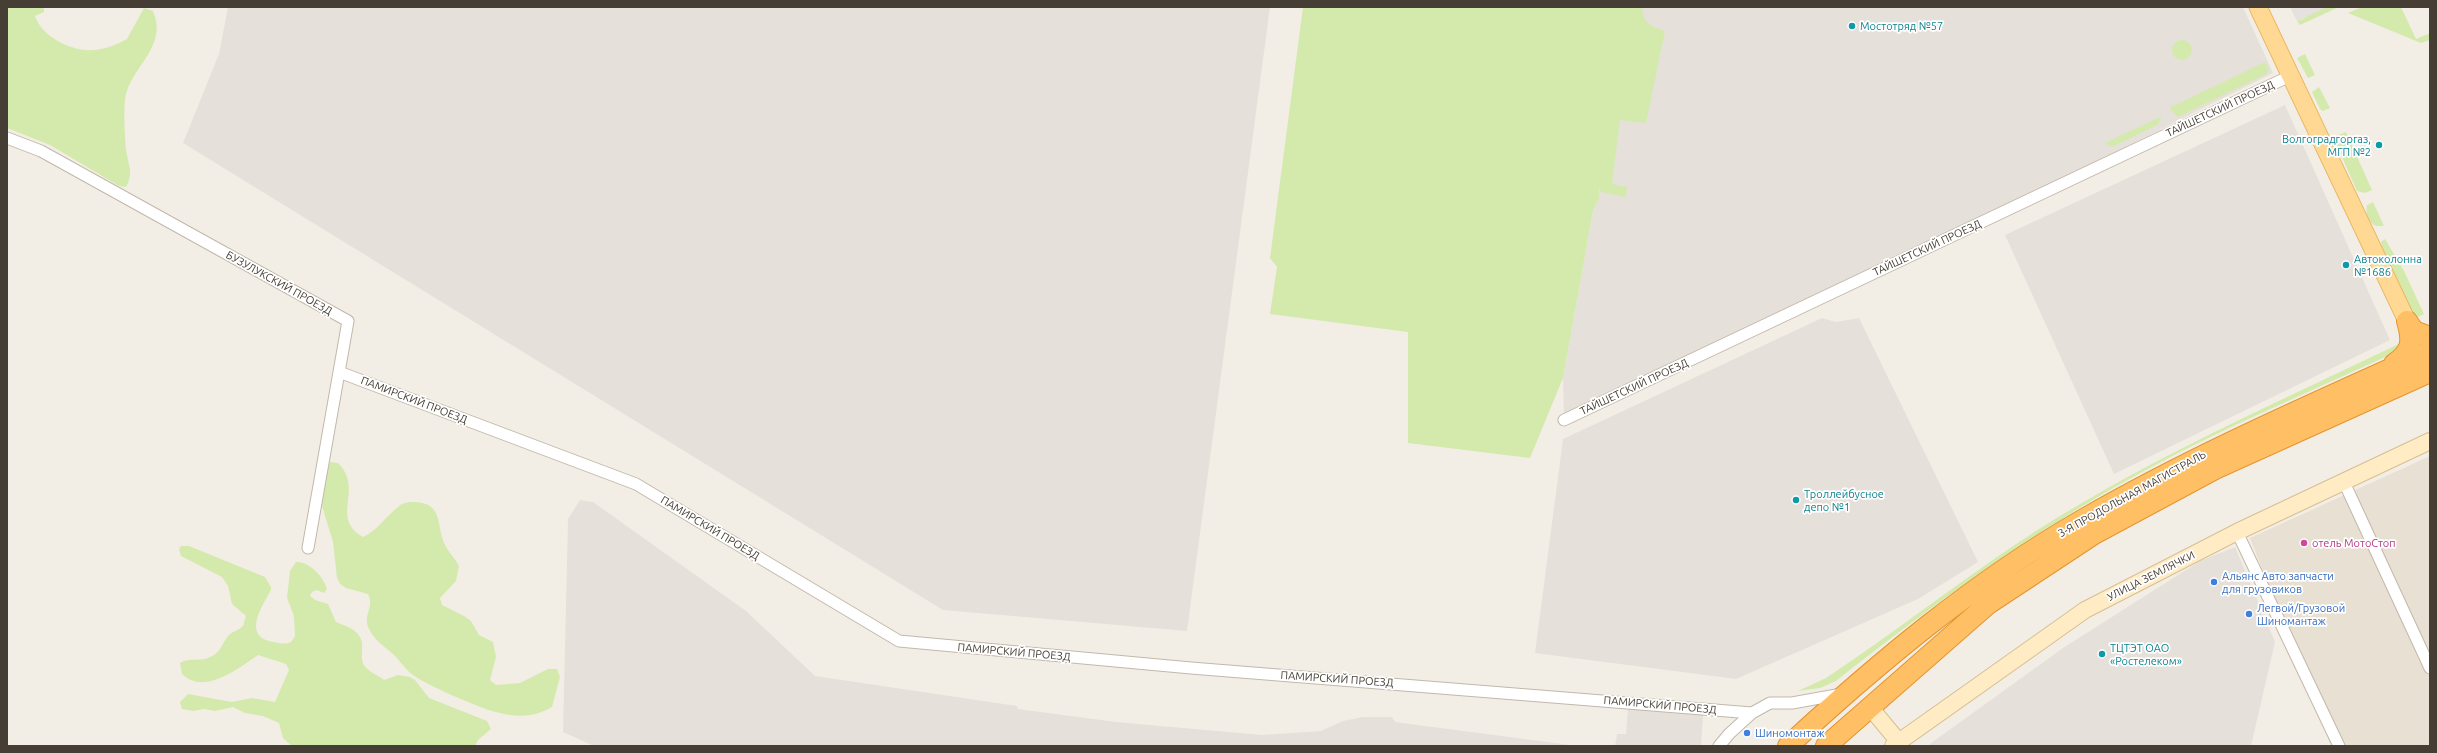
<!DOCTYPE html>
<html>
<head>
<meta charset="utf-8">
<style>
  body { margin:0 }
  #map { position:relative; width:2437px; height:753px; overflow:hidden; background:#f3eee5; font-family:Ubuntu,sans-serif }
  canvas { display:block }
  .frame { position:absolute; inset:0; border:8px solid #463e34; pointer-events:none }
</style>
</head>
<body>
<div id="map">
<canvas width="2437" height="753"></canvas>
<div class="frame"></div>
</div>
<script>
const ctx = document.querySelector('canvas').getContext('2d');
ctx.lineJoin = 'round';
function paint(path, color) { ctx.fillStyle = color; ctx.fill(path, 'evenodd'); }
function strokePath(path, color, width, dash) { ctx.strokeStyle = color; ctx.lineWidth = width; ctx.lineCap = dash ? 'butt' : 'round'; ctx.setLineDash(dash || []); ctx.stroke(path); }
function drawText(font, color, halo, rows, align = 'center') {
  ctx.font = font + ' Ubuntu,sans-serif'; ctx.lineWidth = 3.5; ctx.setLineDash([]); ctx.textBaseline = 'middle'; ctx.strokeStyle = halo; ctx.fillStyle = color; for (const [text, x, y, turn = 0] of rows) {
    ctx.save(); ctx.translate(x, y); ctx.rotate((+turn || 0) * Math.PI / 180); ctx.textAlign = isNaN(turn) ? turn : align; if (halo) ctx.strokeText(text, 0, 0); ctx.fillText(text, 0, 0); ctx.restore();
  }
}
paint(new Path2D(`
  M2430 456V746H2331L2250 538Z`), '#e8e0d3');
paint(new Path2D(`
  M228 7H1270L1187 631 943 610 183 143 219 54Z
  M1622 7H2243L2273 73 1834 293 1564 420 1563 378 1593 211 1599 198V185Z
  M2285 105 2390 340 2114 474 2005 235Z
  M1822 318 1836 322 1859 318 1978 562 1918 599 1736 679 1535 653 1563 439Z
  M580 500 593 502 746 611 815 676 1017 706 1018 709 1116 722 1262 735 1321 731 1343 721 1363 717H1392L1395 722 1578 746H594L563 732 568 519Z
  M2235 547 2275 642 2251 746H1927L2063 648 2200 561Z
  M1628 709 1674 711 1703 715 1701 746H1615L1617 734H1626Z`), '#e5e0da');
paint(new Path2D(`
  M7 7H44V12L35 16C42 37 72 52 94 50 106 49 118 44 127 39L144 8 153 11C168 45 134 65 126 94 123 106 125 136 126 149 128 164 134 173 126 187L119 186 50 145 7 128Z
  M1303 7H1642C1643 23 1650 26 1665 31L1646 123 1620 120 1612 184 1627 187 1626 197 1601 192 1599 187V198L1593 211 1563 378 1530 458 1408 443V332L1270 314 1277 267 1270 258Z
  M2319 7H2339L2300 25 2297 21 2303 19Z
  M2362 7H2401L2416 39 2430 33V40L2421 43 2348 13Z
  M2172 50a10 10 0 1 1 20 0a10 10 0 1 1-20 0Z
  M2305 54 2315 75 2308 78 2297 58Z
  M2265 62 2269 70 2266 74 2178 117 2170 109 2171 107Z
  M2319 87 2330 108 2323 111 2320 109 2312 92Z
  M2162 116 2157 125 2112 147 2105 143Z
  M2346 132 2372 190 2365 193 2357 191 2333 137Z
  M2373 202 2384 226H2376C2368 223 2365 213 2367 205Z
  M2385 239 2404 271 2424 314 2414 319 2382 247 2381 242Z
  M2403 342 2396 352C2312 391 2225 427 2144 471 2034 530 1934 604 1836 681L1820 688 1798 691 1826 678C1908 624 1985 560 2070 510 2177 446 2291 396 2403 342Z
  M330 462 338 463C365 490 329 517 363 537 377 531 386 516 398 507 403 502 409 502 415 502 444 503 436 527 445 545 449 553 455 558 459 566L456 581 440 598 442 605 464 616 471 621 479 635 493 642 496 657 490 680 496 685 520 683 548 669H557L560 677 552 707C520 726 487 710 456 697 441 690 426 684 413 675 405 669 400 661 394 655 384 646 375 641 369 629 362 616 375 607 368 594L346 588 340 584 337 578 333 542 322 506 326 476Z
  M181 546H189L265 577 271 587V590C263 605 241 636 273 642 279 643 285 645 291 642L295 636 294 616 287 598 290 571 296 562C309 561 324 577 327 589L324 593 317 590 312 592 310 596 315 600 328 604 336 622C349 627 364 632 362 649 362 654 361 660 364 665 368 672 378 675 384 680L398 675 410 677 415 680 429 698 487 721 491 729 478 740 475 746H292L283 738 279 723 263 716 245 713 233 707 215 711 204 709 193 711 182 709 180 702 188 694 232 702 252 698 275 702 289 670 286 664 258 655C239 668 204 696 182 674L180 663C189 657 201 662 210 657 222 652 222 642 230 634 234 631 239 630 243 626L246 616 232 604 228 586 222 577 181 556 179 549Z`), '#d3eaac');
paint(new Path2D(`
  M2290 7H2327L2297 21Z`), '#e4e1de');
const street = new Path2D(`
  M7 138 41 151 348 321 308 548
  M339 372 636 484 899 641 1191 668 1752 713
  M1564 420 2290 76
  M2343 480 2430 668
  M2237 532 2339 746
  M1719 746 1729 734 1752 713 1770 703H1792L1842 694`);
const secondary = new Path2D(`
  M1869 706 1899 742
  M1893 746 2085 610 2237 532 2430 441`);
const primary = new Path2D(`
  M2258 7 2407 321`);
const highway = new Path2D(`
  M2407 321 2414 331 2430 337
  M2394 364C2412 351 2413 342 2407 321
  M1788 746C1879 662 1976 581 2084 519 2195 455 2313 404 2430 351
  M1826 746 1988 604 2094 534 2215 469 2430 372`);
strokePath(street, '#c2b8aa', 13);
strokePath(secondary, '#d6bf93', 18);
strokePath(primary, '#e9b55e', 19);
strokePath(highway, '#e4942e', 22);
strokePath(street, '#fff', 11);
strokePath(secondary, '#ffecc4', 16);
strokePath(primary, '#ffd893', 17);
strokePath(highway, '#ffc065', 20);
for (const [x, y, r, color] of [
  [1852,26,4,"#0f9aa8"],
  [2379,145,4,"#0f9aa8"],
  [2346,265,4,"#0f9aa8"],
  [1796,500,4,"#0f9aa8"],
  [2304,543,4,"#d1479c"],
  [2214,582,4,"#3f7fe0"],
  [2249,614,4,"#3f7fe0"],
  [2102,654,4,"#0f9aa8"],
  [1747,733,4,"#3f7fe0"]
]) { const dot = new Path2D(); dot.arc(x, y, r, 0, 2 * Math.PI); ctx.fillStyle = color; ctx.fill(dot); strokePath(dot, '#fff', 1.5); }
drawText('11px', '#0d838f', '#fff', [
  ["Мостотряд №57",1860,26],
  ["Волгоградгоргаз,",2371,139,"right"],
  ["МГП №2",2371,152,"right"],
  ["Автоколонна",2354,259],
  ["№1686",2354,272],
  ["Троллейбусное",1804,494],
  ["депо №1",1804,507],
  ["ТЦТЭТ ОАО",2110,648],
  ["«Ростелеком»",2110,661]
], 'left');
drawText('11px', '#463e34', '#fff', [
  ["ТАЙШЕТСКИЙ ПРОЕЗД",2220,109,-25],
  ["ТАЙШЕТСКИЙ ПРОЕЗД",1927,248,-25],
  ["БУЗУЛУКСКИЙ ПРОЕЗД",279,283,29],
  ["ТАЙШЕТСКИЙ ПРОЕЗД",1634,387,-25],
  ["ПАМИРСКИЙ ПРОЕЗД",414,400,21],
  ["3-Я ПРОДОЛЬНАЯ МАГИСТРАЛЬ",2132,494,-29],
  ["ПАМИРСКИЙ ПРОЕЗД",710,528,31],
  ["УЛИЦА ЗЕМЛЯЧКИ",2151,576,-27],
  ["ПАМИРСКИЙ ПРОЕЗД",1014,652,5],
  ["ПАМИРСКИЙ ПРОЕЗД",1337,679,4],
  ["ПАМИРСКИЙ ПРОЕЗД",1660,705,5]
]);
drawText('11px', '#b23c85', '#fff', [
  ["отель МотоСтоп",2312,543]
], 'left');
drawText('11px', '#366cbe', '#fff', [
  ["Альянс Авто запчасти",2222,576],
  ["для грузовиков",2222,589],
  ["Легвой/Грузовой",2257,608],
  ["Шиномантаж",2257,621],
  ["Шиномонтаж",1755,733]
], 'left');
</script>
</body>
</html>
